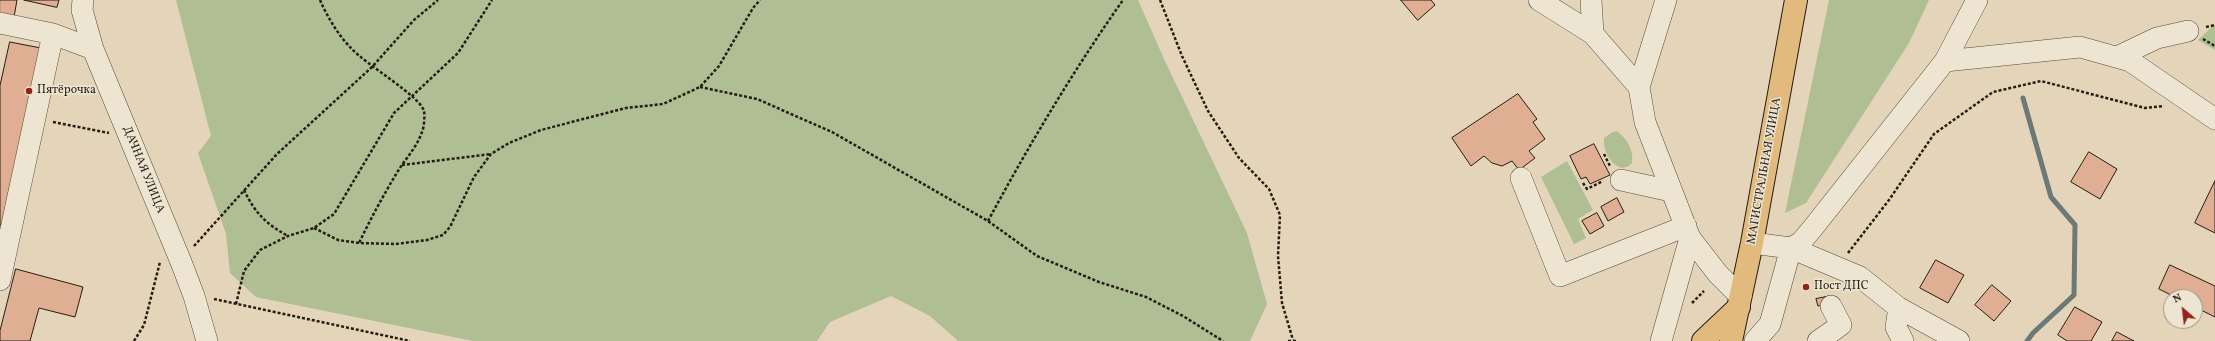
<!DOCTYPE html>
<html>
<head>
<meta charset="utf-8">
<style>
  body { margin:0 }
  #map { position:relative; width:2215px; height:341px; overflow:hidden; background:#e4d5ba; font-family:Vollkorn,serif }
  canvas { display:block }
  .north { position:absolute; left:2163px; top:289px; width:40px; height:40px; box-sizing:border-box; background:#ede4d2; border:1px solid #9d9485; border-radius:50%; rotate:332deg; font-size:11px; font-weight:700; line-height:16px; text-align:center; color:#251d12 }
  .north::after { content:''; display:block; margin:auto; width:14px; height:18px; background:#8f2418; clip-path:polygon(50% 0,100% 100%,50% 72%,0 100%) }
</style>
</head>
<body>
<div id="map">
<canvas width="2215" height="341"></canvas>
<div class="north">N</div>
</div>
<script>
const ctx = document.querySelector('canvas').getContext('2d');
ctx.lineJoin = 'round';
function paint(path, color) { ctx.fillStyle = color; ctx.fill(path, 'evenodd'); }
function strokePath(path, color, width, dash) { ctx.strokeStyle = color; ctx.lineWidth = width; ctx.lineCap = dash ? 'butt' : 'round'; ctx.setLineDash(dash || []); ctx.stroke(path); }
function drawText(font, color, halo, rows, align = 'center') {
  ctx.font = font + ' Vollkorn,serif'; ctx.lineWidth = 3; ctx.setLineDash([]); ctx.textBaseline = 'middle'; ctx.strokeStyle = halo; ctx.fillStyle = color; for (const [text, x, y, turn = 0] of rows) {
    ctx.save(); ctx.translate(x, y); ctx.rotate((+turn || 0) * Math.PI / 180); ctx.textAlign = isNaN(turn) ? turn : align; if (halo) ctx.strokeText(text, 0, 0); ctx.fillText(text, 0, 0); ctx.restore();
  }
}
paint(new Path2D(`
  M176 0H1138L1164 59 1247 233 1267 304 1250 341H958L930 316 891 296 830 322 817 341H473L256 297 230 273 226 234 198 153 211 136Z
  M1829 0H1929L1909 43 1806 203 1785 213Z
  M2215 24V50L2198 40Z
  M1617 131C1627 139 1634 150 1632 163L1627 167 1621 168C1609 163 1603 150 1604 138L1611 133Z
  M1567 161 1593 210 1578 219 1586 238 1574 244 1541 177Z`), '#b0be93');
strokePath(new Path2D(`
  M2023 98 2051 197 2075 225 2074 295 2033 333 2027 341`), '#6b7977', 5);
const building = new Path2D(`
  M0 0H17L14 17 0 14Z
  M24 0H59L57 7Z
  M1401 0H1431L1435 5 1418 20Z
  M10 42 41 48 2 225H0V86Z
  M1518 94 1537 119 1533 122 1545 139 1529 151 1535 158 1519 170 1512 161 1502 166 1492 163 1484 156 1471 166 1452 138Z
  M1594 144 1610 175 1590 184 1586 177 1581 179 1570 156Z
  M2089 152 2117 169 2100 199 2071 182Z
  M2215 181V233L2195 223Z
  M1617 198 1624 212 1608 221 1601 207Z
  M1597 213 1604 226 1590 234 1582 221Z
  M1936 260 1964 275 1948 303 1920 288Z
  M2170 265 2215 286V317L2195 307V297H2175L2159 289Z
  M16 269 83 287 75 317 39 308 30 341H0V331Z
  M1992 285 2011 301 1994 321 1975 305Z
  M1831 296 1832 303 1818 306 1816 299Z
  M2075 307 2102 322 2091 341H2067L2058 335Z
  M2117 332 2134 341H2112Z`);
paint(building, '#e0ae92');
strokePath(building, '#251d12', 1);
const minor = new Path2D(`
  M83 0 82 10 93 49 181 262 194 296 207 341
  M1539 0 1593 34 1639 87
  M1591 0 1593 34
  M1666 0 1639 87 1645 122 1690 238 1718 274 1741 297
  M0 23 53 34 93 49
  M2117 57 2157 38 2188 31
  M1945 61 2080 47 2130 61 2215 119
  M1521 178 1560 276 1686 226
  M1621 180 1671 191
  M1752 243 1791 248 1860 277 1899 308 1959 341
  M0 280 53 34
  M1899 308 1896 327 1903 341
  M1661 341 1690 238
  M1755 341 1770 324 1791 248 1801 242 1812 229 1945 61 1977 0
  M1818 341 1841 325 1831 306`);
const major = new Path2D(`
  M1703 341 1739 307`);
const highway = new Path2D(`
  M1731 341 1752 243 1796 0`);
strokePath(minor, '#554b3c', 22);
strokePath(major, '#251d12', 24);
strokePath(highway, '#251d12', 24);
strokePath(new Path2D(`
  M320 0C327 16 338 35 351 48 365 64 420 96 424 111 425 116 424 128 422 132 417 147 406 158 398 171 384 194 371 218 359 243
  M1160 0 1182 56 1208 111 1239 158 1269 189 1280 215 1278 256 1282 303 1293 340
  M2206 27 2215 25
  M2203 39 2215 46
  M700 87 757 99 832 132 988 221 1037 256 1099 282 1146 297 1183 316 1223 341
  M53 122 109 133
  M1604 154 1610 166
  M402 165 491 154
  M1583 183 1587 189 1603 181
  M244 190C255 213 266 224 288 236
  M988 221C1029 145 1073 71 1123 0
  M314 228 338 240 359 243 396 244 427 240 443 235 450 227 474 177 491 154 509 143 541 130 626 108 663 104 700 87 719 66 753 8 760 0
  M194 246 277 154 372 67 414 20 438 0
  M1848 253 1889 200 1934 134 1993 92 2041 81 2145 108 2164 106
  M214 299 410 341
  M1692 303 1704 291
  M236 304 244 271 260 250 288 236 314 228 334 214 394 113 458 53 492 0
  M134 341 144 325 160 262
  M1288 341H1296`), '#251d12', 2.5, [3, 2]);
strokePath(minor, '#ede4d2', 21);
strokePath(major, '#e2ba7d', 22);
strokePath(highway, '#e2ba7d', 22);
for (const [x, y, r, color] of [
  [29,91,4,"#8f2418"],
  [1806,287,4,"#8f2418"]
]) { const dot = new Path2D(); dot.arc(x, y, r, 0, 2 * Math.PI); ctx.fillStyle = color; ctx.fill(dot); strokePath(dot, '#ede4d2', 1.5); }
drawText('12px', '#251d12', '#ede4d2', [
  ["Пятёрочка",37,91],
  ["Пост ДПС",1814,287]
], 'left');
drawText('12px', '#251d12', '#ede4d2', [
  ["ДАЧНАЯ УЛИЦА",143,170,68],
  ["МАГИСТРАЛЬНАЯ УЛИЦА",1765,171,-80]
]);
</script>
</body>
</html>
